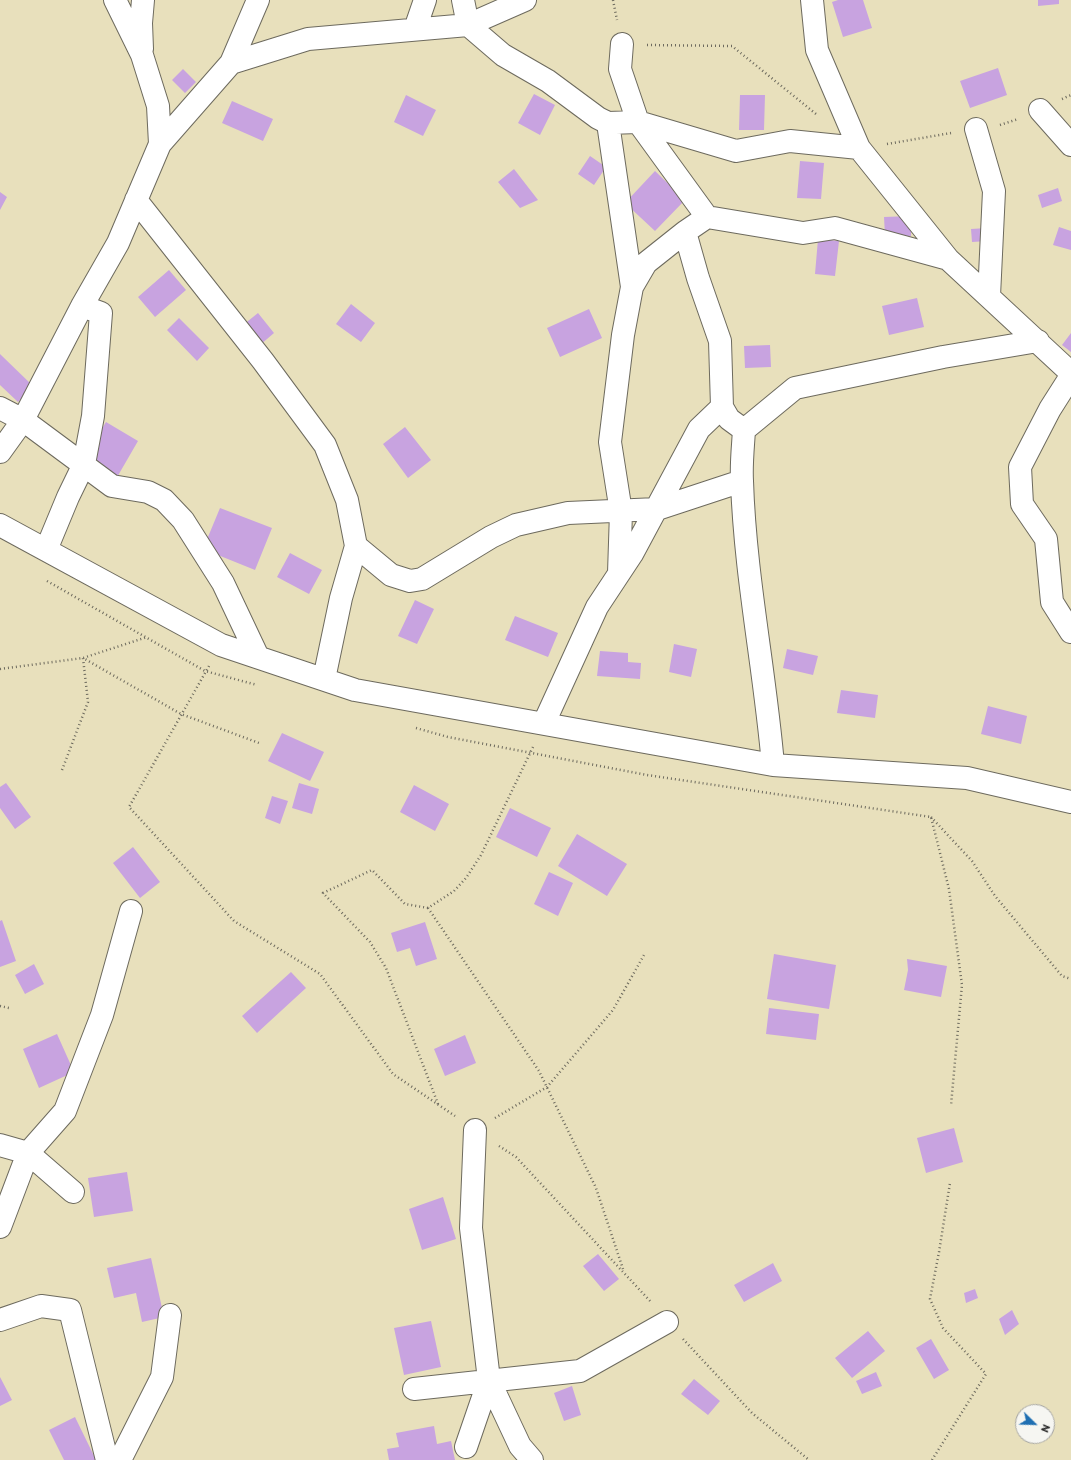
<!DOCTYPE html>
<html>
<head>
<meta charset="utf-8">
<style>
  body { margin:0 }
  #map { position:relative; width:1071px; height:1460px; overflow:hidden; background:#e8e0bc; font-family:Itim,sans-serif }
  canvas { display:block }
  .north { position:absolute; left:1015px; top:1404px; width:40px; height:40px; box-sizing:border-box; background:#f6f6f2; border:1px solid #a5a5a2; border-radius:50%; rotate:113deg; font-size:11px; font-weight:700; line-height:16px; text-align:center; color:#2b2b2b }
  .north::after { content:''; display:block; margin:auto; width:14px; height:18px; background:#1f6fb2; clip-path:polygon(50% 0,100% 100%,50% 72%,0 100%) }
</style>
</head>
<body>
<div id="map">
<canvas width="1071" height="1460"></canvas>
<div class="north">N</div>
</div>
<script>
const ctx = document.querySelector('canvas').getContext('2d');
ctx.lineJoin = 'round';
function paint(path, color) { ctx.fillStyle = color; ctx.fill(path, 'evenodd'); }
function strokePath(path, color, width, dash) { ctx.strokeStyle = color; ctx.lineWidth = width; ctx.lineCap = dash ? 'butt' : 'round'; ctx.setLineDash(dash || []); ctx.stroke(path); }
paint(new Path2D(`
  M838 0H863L872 28 843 37 832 2Z
  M1038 0H1059V4L1038 6Z
  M998 68 1007 95 970 108 960 81Z
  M183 69 196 82 185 93 172 80Z
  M534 94 555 105 540 135 518 123Z
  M406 95 436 110 423 136 394 122Z
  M740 95H765L764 130H739Z
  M232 101 273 119 263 141 222 123Z
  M590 156 606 167 594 185 578 174Z
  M800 161 824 163 821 199 797 198Z
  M514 169 538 200 520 208 498 182Z
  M655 171 685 200 655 231 625 203Z
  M1058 188 1062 201 1042 208 1038 195Z
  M0 192 7 197 0 210Z
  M911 216V236H885L884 217Z
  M1059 227 1071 231V250L1053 245Z
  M987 228 988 241 972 242 971 229Z
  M818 239 839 241 835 276 815 274Z
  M169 270 186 290 155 317 138 297Z
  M917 298 924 327 889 335 882 306Z
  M351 304 375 323 361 342 336 324Z
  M589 309 602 338 560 357 547 328Z
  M258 313 274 333 260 345 243 325Z
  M179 318 209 348 197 361 167 330Z
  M1071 333V352L1062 345Z
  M770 345 771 367 745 368 744 346Z
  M0 354 33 386 18 402 0 385Z
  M106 422 138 441 116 479 88 452Z
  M405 427 431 460 408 478 383 444Z
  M220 508 272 528 255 570 203 549Z
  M290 553 322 570 309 594 277 577Z
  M415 600 434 609 417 644 398 636Z
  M515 616 558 633 548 657 505 640Z
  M674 644 697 649 691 677 669 672Z
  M787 649 818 656 813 675 783 668Z
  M600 651 628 653V662L641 663 640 679 597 676Z
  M841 690 878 695 875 718 837 713Z
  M988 706 1027 716 1021 744 981 734Z
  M282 733 324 752 310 781 268 761Z
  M6 783 31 817 15 829 0 808V787Z
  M299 783 319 789 312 814 292 808Z
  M414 785 449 804 435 831 400 812Z
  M272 796 288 801 280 824 265 818Z
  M510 808 551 828 537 857 496 837Z
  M577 834 627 864 607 896 558 866Z
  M133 847 160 882 140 898 113 863Z
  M549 872 573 883 558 916 534 904Z
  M2 920 16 961 0 967V921Z
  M425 922 437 959 416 966 410 948 397 952 391 933Z
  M774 954 836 965 829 1009 767 999Z
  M907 959 947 966 941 997 904 990 908 970Z
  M34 964 44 984 25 994 15 975Z
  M291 972 306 988 257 1033 242 1016Z
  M769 1008 819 1014 816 1040 766 1034Z
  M57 1034 74 1072 39 1088 23 1049Z
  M465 1035 476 1063 445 1076 434 1049Z
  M954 1128 963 1162 926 1173 917 1138Z
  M127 1172 133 1211 94 1217 88 1178Z
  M443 1197 456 1239 422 1250 409 1209Z
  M598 1254 619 1279 604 1291 583 1266Z
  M151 1258 164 1317 142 1322 136 1293 114 1298 107 1268Z
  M773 1263 782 1281 744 1302 734 1285Z
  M975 1289 978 1298 966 1303 964 1293Z
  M1012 1310 1019 1324 1005 1335 999 1319Z
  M431 1321 441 1367 404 1375 394 1328Z
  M868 1331 885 1351 852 1378 835 1358Z
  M931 1339 949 1370 934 1379 916 1348Z
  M876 1372 882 1386 862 1394 856 1381Z
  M0 1377 12 1400 0 1406Z
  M694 1379 720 1401 708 1415 681 1394Z
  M572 1386 581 1415 564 1421 554 1393Z
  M75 1417 96 1460H64L49 1430Z
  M434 1426 437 1444 451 1441 455 1460H389L387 1449 399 1447 396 1433Z`), '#c8a3e0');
const street = new Path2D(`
  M463 0 468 25 503 55 548 81 598 118 608 123 638 122 707 217 803 233 835 228 948 259 1071 373
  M812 0 817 50 859 148 948 259
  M415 29 425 0
  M622 44 620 69 638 122 736 151 790 141 859 148
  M142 49 141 23 143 0
  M231 63 308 39 468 25 525 0
  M1040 110 1071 145
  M608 123 632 287
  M976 129 994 191 989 296
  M160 144 231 63 258 0
  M136 200 263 361 325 445 347 500 356 546 391 575 410 581 422 579 491 537 516 525 568 513 657 509 742 481
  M707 217 685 232 698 278 720 341 722 407 729 419 744 430 795 388 943 357 1038 341
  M1071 376 1050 409 1020 467 1022 504 1046 539 1052 602 1071 632
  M0 408 23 420 112 486 148 492 164 500 183 520 223 583 258 657
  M744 430C743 447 741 464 742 481 745 576 765 670 773 765
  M0 452 23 420 82 306 118 243 160 144 158 106 142 55 115 0
  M0 525 221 645 355 690 773 765 967 778 1071 802
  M46 550 68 497 84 464 93 416 101 313 82 306
  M619 573 621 512 610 442 623 335 632 287 646 263 685 232
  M324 679 341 598 356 546
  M544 723 597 607 632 554 699 429 722 407
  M0 1145 28 1153 73 1192
  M0 1227 28 1153 65 1111 102 1015 131 911
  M0 1320 41 1306 70 1310 107 1460
  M489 1380 520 1446 532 1460
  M414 1389 580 1371 667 1322
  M466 1447 489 1380 471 1228 475 1130
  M120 1460 162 1377 170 1315`);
strokePath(street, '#6d6a5e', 24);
strokePath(new Path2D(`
  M613 0 617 20
  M647 45 732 46 816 114
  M1062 99 1071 95
  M1000 125 1018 119
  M887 144 951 133
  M47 581 205 671 257 685
  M209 666 129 807 234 921 320 974 393 1074 455 1116
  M0 669 83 658 147 637
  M416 728 448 737 647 775 931 817 949 889 962 985 951 1105
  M533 747 481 855 466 878 454 891 428 908 539 1071 596 1188 623 1269
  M62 770 88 702 83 658 181 714 259 743
  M931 817 972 861 995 896 1062 976 1071 979
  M428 908 405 904 372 870 323 893 370 942 386 968 438 1104
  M0 1006 9 1008
  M495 1118 547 1087 613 1010 644 955
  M499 1146 516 1157 651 1302
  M683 1339 752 1413 809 1460
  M932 1460 986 1374 943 1328 930 1299 939 1252 950 1183`), '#6d6a5e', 2.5, [1, 3]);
strokePath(street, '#fff', 22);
</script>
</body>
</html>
